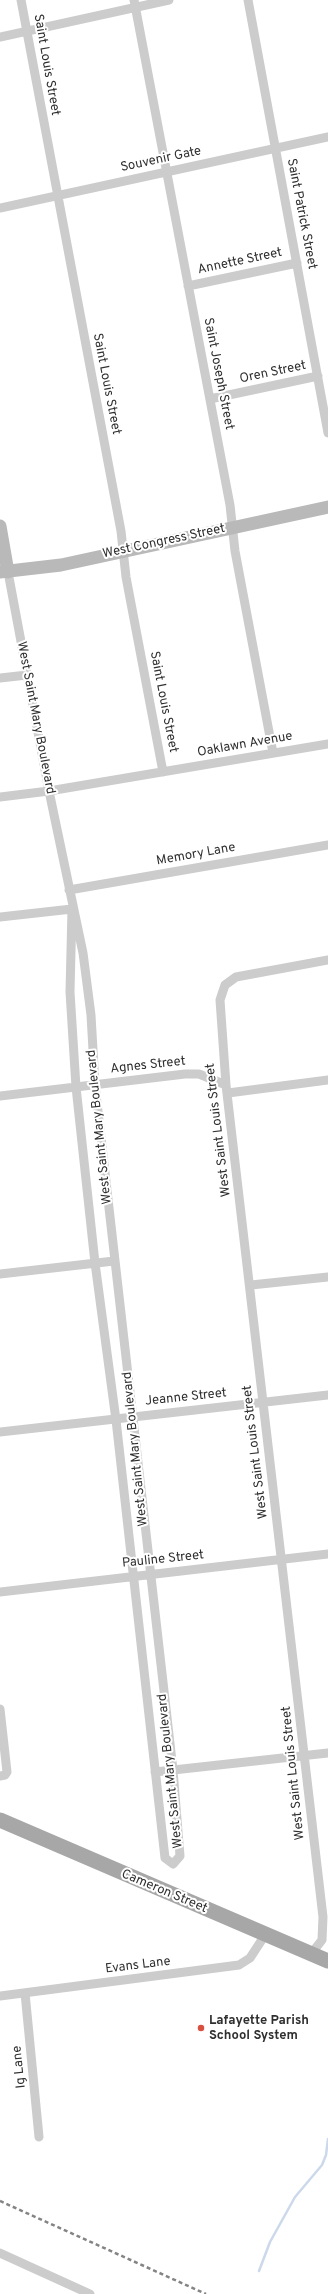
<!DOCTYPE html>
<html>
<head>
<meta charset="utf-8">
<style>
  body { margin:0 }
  canvas { display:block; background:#fff }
</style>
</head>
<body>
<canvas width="328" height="2294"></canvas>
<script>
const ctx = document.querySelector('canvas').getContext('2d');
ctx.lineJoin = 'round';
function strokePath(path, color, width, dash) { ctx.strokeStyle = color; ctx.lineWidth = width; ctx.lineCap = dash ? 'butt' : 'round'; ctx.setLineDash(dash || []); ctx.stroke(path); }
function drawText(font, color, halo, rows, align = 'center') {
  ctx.font = font + ' Overpass,sans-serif'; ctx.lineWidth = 4; ctx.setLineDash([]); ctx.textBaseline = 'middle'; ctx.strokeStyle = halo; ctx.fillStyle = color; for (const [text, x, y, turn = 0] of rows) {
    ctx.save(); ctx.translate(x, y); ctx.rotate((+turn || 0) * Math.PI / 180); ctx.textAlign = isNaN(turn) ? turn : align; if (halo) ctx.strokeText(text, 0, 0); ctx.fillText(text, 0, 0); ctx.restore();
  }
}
strokePath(new Path2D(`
  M259 2271 270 2242 295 2197 322 2165 326 2155 328 2139`), '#ccd9ea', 2.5);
strokePath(new Path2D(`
  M21 0 121 531 126 577 163 772
  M134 0 230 505 235 551 273 753
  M248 0 328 433
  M0 37 169 0
  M0 208 328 137
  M188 286 297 263
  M210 399 318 376
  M8 572 49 791 83 953 91 1015 95 1085 173 1770 180 1856 173 1864 165 1858 116 1420 95 1263 76 1087 70 992 72 909
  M0 678 27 675
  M0 797 49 791 328 744
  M69 890 328 845
  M0 917 72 909
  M228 1093 328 1080
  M0 1096 185 1074H199L226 1085
  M0 1274 114 1261
  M251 1285 328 1277
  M0 1432 328 1395
  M0 1592 328 1554
  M0 1709 7 1772 5 1775 0 1776
  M155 1772 328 1753
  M311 1954 322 1940 323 1917 226 1085 220 1000 225 985 236 977 328 960
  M25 1993 39 2137
  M0 1996 239 1965 250 1958 265 1935
  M0 2253 90 2294`), '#ccc', 9);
strokePath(new Path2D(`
  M0 526 8 572
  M0 572 61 565 328 507`), '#b9b9b9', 13);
strokePath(new Path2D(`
  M0 1820 328 1961`), '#a7a7a7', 15);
strokePath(new Path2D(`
  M0 2201 206 2294`), '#848484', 2.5, [4, 3]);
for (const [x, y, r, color] of [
  [201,2028,4,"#d8503f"]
]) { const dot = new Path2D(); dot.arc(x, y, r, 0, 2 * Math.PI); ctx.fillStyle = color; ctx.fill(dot); strokePath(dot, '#fff', 1.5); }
drawText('13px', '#2f2f2f', '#fff', [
  ["Saint Louis Street",46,65,80],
  ["Souvenir Gate",161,160,-12],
  ["Saint Patrick Street",301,214,79],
  ["Annette Street",240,262,-12],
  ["Oren Street",273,373,-12],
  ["Saint Joseph Street",218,374,79],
  ["Saint Louis Street",106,384,79],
  ["West Congress Street",164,542,-12],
  ["Saint Louis Street",163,702,79],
  ["West Saint Mary Boulevard",35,718,79],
  ["Oaklawn Avenue",245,745,-10],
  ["Memory Lane",196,855,-10],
  ["Agnes Street",148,1066,-6],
  ["West Saint Mary Boulevard",100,1127,-96],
  ["West Saint Louis Street",219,1130,-97],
  ["Jeanne Street",186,1398,-6],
  ["West Saint Mary Boulevard",136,1449,-96],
  ["West Saint Louis Street",256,1452,-97],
  ["Pauline Street",163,1560,-6],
  ["West Saint Mary Boulevard",171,1771,-96],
  ["West Saint Louis Street",294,1773,-96],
  ["Cameron Street",164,1892,23],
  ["Evans Lane",138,1966,-7],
  ["Ig Lane",20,2067,-96]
]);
drawText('bold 13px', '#2f2f2f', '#fff', [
  ["Lafayette Parish",209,2021],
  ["School System",209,2036]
], 'left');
</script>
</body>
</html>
